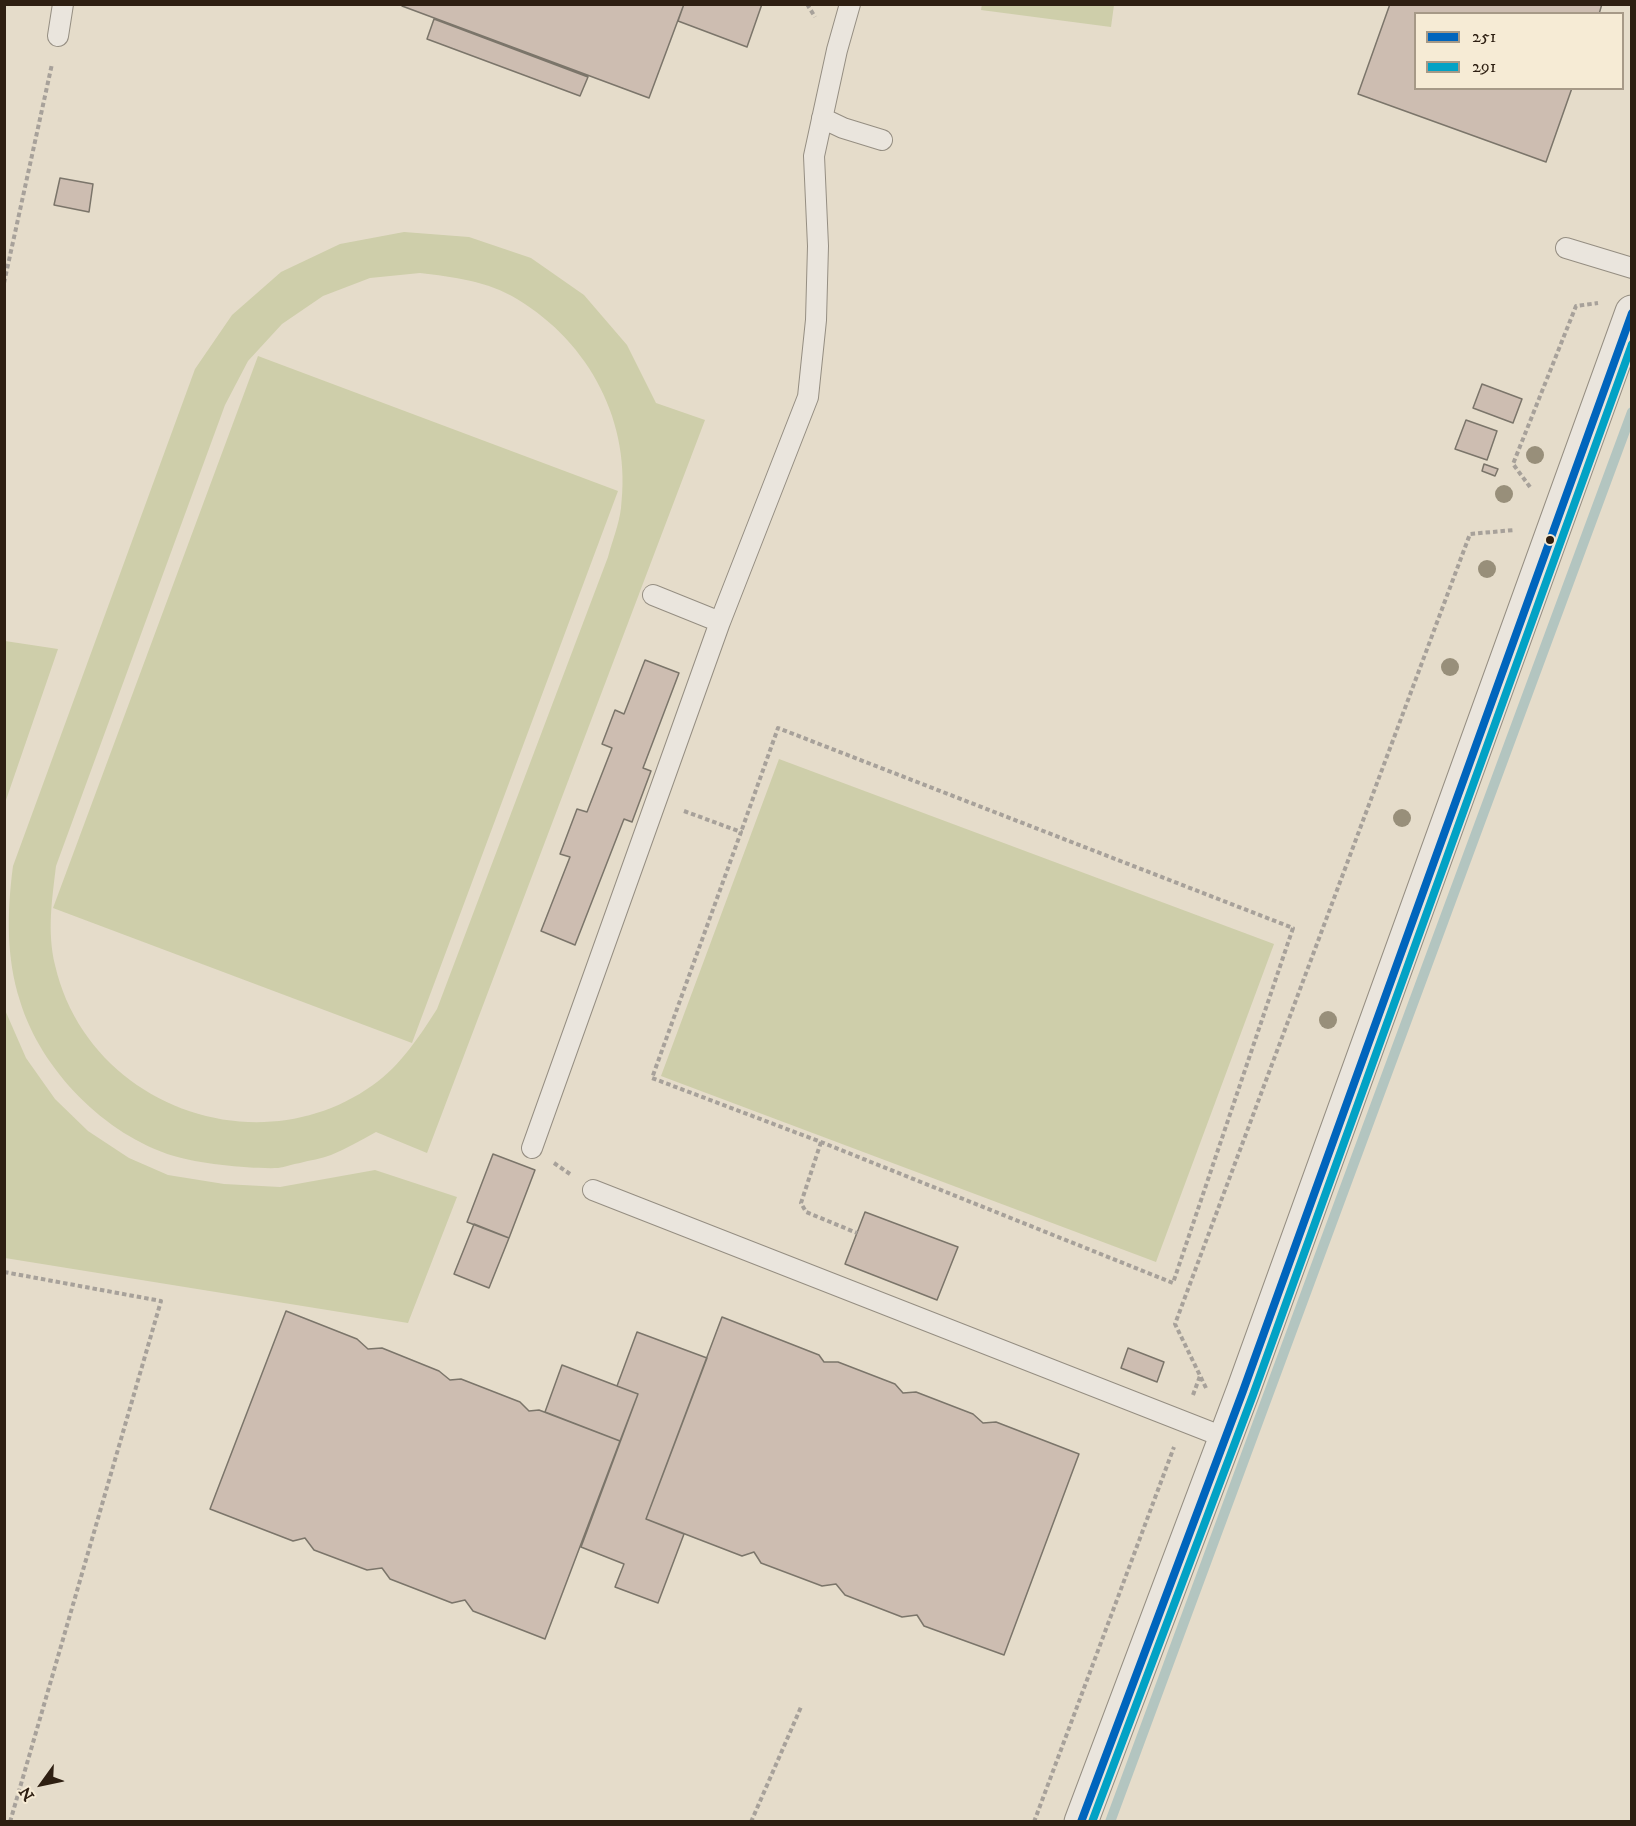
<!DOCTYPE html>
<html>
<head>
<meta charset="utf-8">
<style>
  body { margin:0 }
  #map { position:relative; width:1636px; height:1826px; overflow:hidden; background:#e5dcca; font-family:"IM FELL DW Pica",serif }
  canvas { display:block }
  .frame { position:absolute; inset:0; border:6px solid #2e1f12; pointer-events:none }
  .legend { position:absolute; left:1414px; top:12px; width:210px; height:78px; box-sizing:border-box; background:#f6ebd5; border:2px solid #a69987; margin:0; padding:8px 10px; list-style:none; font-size:18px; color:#2e1f12 }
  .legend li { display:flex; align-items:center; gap:12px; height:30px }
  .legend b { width:30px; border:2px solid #a69987 }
  .north { position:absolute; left:12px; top:1754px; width:60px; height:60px; -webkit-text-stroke:4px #f6ebd5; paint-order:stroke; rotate:237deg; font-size:16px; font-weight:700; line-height:24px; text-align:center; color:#2e1f12 }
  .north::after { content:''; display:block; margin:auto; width:21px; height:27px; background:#2e1f12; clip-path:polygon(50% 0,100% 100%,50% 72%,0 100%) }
</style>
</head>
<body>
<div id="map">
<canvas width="1636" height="1826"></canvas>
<div class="frame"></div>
<ul class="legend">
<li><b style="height:8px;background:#0065bd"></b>251</li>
<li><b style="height:8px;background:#02a2c5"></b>291</li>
</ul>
<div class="north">N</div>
</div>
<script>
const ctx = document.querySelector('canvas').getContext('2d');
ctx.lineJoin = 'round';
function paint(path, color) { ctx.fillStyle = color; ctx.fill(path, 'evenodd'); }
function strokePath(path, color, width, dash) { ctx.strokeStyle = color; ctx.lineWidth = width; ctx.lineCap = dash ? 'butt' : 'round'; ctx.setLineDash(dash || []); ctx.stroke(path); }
paint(new Path2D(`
  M982 4H1114V5L1111 27 981 10Z
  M404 232 469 237 531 258 584 295 627 345 656 403 705 420 427 1153 376 1132C361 1140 346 1149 331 1155 321 1159 310 1160 300 1163 293 1164 285 1167 278 1168 252 1169 199 1164 174 1156 105 1135 41 1070 20 1001 6 957 7 912 13 866L195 369 232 315 281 272 340 244ZM420 273C453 277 488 281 517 299 590 343 632 423 621 508 619 525 612 541 608 557L437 1009C419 1037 401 1065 373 1085 257 1168 87 1105 55 965 47 931 52 900 56 866L225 405 248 361 282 324 323 296 370 278Z
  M258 356 618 491 412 1043 53 908Z
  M5 641 58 649 5 803 4 641Z
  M779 759 1274 944 1156 1262 661 1076Z
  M5 1010 26 1058 55 1099 88 1131 129 1158 168 1175 224 1184 280 1187 375 1170 457 1197 408 1323 5 1258Z`), '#ceceaa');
strokePath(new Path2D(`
  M1110 1822 1632 412`), '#b3c5c0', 10);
const building = new Path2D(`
  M403 4H684L649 98 402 6Z
  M684 4H762L747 47 678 21Z
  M1390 4H1602L1599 14H1416V88H1572L1546 162 1358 94Z
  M434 19 588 77 580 96 427 39Z
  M60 178 93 184 89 212 54 205Z
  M1482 384 1522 399 1513 423 1473 408Z
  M1466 420 1497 431 1487 460 1455 449Z
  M1484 464 1498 469 1495 476 1482 471Z
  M645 660 679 673 643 768 651 771 632 822 624 819 575 945 541 931 570 857 560 854 577 809 587 812 612 748 602 744 615 710 624 714Z
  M493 1154 535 1170 509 1238 467 1222Z
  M865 1212 958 1247 937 1300 845 1264Z
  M474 1224 509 1238 489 1288 454 1274Z
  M286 1311 357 1339 368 1349 382 1348 439 1371 450 1380 461 1379 520 1402 529 1411 539 1410 620 1441 545 1639 473 1611 465 1600 452 1603 390 1579 382 1568 367 1570 314 1550 305 1538 293 1541 210 1509Z
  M722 1317 819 1355 824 1362H838L895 1384 903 1393 916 1392 973 1414 983 1423 996 1422 1079 1454 1004 1655 924 1626 917 1615 902 1617 845 1595 836 1584 822 1586 761 1563 754 1552 742 1556 646 1519Z
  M637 1332 707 1358 646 1519 684 1534 658 1603 615 1587 624 1564 581 1547 638 1394 617 1386Z
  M1128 1348 1164 1362 1157 1382 1121 1368Z
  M562 1365 638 1394 620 1441 545 1412Z`);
paint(building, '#cdbdb1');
strokePath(building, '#7b756a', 1.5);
const lane = new Path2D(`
  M58 36 63 4
  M822 118 843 128 882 140
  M1566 248 1632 268
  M653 595 720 622
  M532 1148 720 622 808 397 816 320 818 246 814 156 837 50 850 4
  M593 1190 1226 1438`);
const street = new Path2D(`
  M1081 1822 1243 1391 1632 312`);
strokePath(lane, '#958e82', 22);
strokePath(street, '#958e82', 35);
strokePath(new Path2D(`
  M807 4 815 17
  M4 283 52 64
  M1530 487 1513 464 1576 306 1598 303
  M684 811 741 832 652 1078 821 1142 1173 1283 1293 928 778 728 741 832
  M821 1142 801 1203 806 1212 857 1233
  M554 1163 570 1174
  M4 1272 161 1301 10 1822
  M1206 1388 1175 1324 1470 534 1514 530
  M1193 1395 1200 1376
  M751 1822 801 1707
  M1034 1822 1174 1447`), '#a7a19a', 4, [4.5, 3]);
strokePath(lane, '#eae5dd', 20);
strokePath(street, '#eae5dd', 33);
strokePath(new Path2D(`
  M1081 1822 1243 1391 1632 313`), '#0065bd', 8);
strokePath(new Path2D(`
  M1092 1822 1253 1395 1632 344`), '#02a2c5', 8);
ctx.fillStyle = '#988f7a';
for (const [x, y] of [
  [1535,455],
  [1504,494],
  [1487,569],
  [1450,667],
  [1402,818],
  [1328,1020]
]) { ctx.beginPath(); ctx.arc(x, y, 9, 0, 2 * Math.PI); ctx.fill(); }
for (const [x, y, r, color] of [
  [1550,540,5,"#2e1f12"]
]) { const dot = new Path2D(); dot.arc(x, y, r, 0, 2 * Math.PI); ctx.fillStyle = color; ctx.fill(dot); strokePath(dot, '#f6ebd5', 2); }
</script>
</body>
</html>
